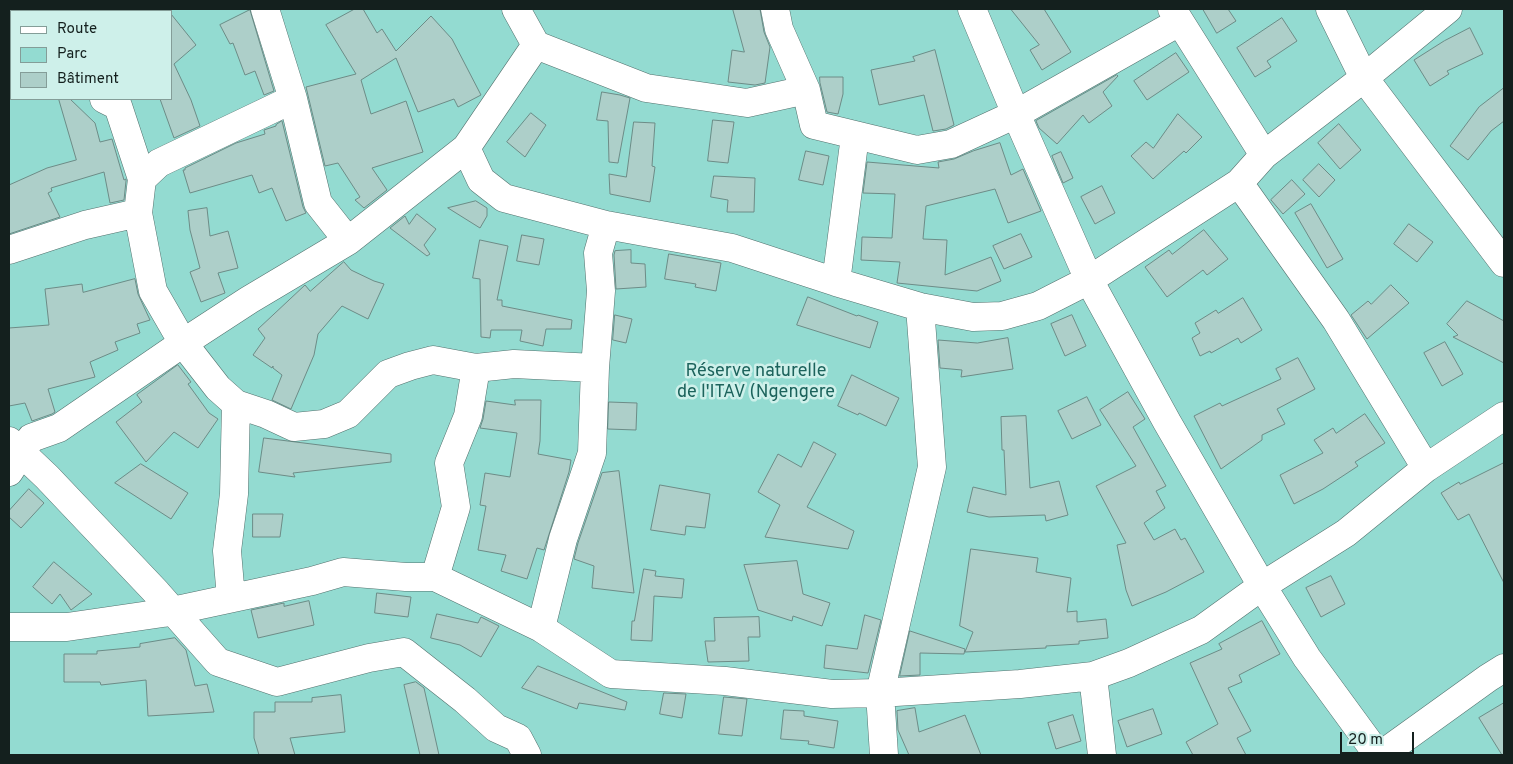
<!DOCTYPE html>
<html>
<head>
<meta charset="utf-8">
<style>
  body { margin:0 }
  #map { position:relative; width:1513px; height:764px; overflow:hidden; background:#cef0ea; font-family:Overpass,sans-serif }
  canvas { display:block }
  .frame { position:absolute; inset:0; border:10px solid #14201e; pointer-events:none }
  .legend { position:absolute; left:10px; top:10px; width:162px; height:90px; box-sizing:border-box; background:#cef0ea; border:1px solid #849d98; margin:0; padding:6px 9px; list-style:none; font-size:15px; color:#14201e }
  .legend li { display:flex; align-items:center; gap:10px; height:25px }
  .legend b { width:25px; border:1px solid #849d98 }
  .scale { position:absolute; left:1340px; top:732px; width:74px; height:22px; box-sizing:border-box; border:2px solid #14201e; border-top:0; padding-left:6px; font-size:15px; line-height:18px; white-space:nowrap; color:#14201e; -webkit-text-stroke:4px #cef0ea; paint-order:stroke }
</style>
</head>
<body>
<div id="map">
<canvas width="1513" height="764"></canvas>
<div class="frame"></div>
<ul class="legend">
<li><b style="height:6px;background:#fff"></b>Route</li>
<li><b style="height:14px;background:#93dbd1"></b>Parc</li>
<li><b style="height:14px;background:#adcfc9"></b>Bâtiment</li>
</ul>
<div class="scale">20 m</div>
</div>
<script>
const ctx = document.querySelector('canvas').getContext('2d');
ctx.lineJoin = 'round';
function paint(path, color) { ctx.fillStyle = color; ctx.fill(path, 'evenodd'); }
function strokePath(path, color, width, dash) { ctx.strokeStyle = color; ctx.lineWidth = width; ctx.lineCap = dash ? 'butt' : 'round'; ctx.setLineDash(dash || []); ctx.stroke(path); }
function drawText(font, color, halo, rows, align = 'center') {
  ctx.font = font + ' Overpass,sans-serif'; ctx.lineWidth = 5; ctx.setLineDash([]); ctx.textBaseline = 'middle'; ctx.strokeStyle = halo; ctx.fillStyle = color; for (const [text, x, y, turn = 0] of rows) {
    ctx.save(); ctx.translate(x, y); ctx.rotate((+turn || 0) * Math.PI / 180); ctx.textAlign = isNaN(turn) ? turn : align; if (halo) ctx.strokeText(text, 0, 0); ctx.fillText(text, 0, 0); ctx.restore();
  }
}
paint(new Path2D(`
  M9 9H1504V755H9ZM11 11H171V99H11Z`), '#93dbd1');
const building = new Path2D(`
  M355 9H363L377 33 382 29 396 51 431 16 452 39 481 95 458 107 454 99 418 112 396 58 361 80 371 114 406 101 423 152 372 168 387 190 364 208 355 200 360 197 338 163 325 166 306 87 356 74 326 25Z
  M733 9H760L764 32 770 47 765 83 755 85 728 82 732 50 744 52Z
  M1011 9H1044L1071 52 1042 70 1030 50 1039 45Z
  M1203 9H1228L1236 21 1217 33Z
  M250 10 274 91 264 95 255 71 245 75 233 43 230 44 220 25Z
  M171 14 196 45 174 64 191 100 200 126 174 138 160 99H171Z
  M1282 18 1297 41 1267 61 1271 67 1255 77 1237 48Z
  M1470 28 1483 54 1447 71 1449 74 1430 86 1414 60 1444 41Z
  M935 50 954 125 946 129 933 131 924 95 879 105 871 70 915 61 913 57Z
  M1176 53 1189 72 1147 100 1134 81Z
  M1117 75 1118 76 1103 92 1112 106 1089 123 1083 115 1057 144 1039 128 1036 121Z
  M820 77H843V94L838 114 827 112 820 83Z
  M1504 88V121L1491 131 1468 160 1450 146 1479 107Z
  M602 92 620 95 630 98 618 163 609 162 608 121 597 120Z
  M59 99H70L95 123 100 142 112 139 124 180 126 179V181L124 200 110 203 104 172 51 188 52 191 48 193 60 217 9 234V185L47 168 76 160Z
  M531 113 546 125 525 157 507 142Z
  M1178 114 1202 137 1186 153 1184 151 1153 179 1131 156 1146 142 1153 148Z
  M713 120 734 122 728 163 708 161Z
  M282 121 303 207 306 213 286 221 272 188 259 193 252 175 190 193 183 170H185V168L236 143 265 134 264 130 276 126V125Z
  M634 122 655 123 652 166 655 167 650 202 610 194 609 174 626 177Z
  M1339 124 1361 150 1340 169 1318 143Z
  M1000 143 1011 175 1023 169 1041 211 1008 223 995 189 926 206 923 239 947 240 945 275 991 257 1001 281 977 291 897 283 900 262 861 260 862 237 892 238 895 194 863 193 867 162 939 168 938 162 954 159 973 151Z
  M806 151 829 156 823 185 799 180Z
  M1061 152 1073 178 1063 183 1052 156Z
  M1319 164 1335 180 1319 197 1303 180Z
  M714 176 755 178 754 212H727L728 200 711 197Z
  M1292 180 1305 194 1283 214 1271 200Z
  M1102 186 1115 213 1095 224 1081 197Z
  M476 201 487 208V216L480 228 448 208Z
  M1311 204 1343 259 1327 268 1295 213Z
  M207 208 210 236 228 231 238 268 218 273 225 293 201 302 190 272 200 268 190 230 188 211Z
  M417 214 436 229 424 245 430 254 427 256 390 228 405 216 409 224Z
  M1409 224 1433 242 1417 262 1394 244Z
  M1204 230 1228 259 1207 275 1203 270 1167 297 1145 267 1169 250 1172 254Z
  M1021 234 1032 257 1004 269 993 246Z
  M522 235 544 239 539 265 517 261Z
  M480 240 508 246 497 300H502V306L572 320 571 329H546L543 346 520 341 522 330H491L490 338 481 337 480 279 473 278Z
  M631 250V263L645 264 646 287 616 289 614 255 615 251Z
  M669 254 721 263 716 291 695 287 696 284 665 279Z
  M344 262 351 270 374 281 384 284 368 319 342 306 318 334 314 355 291 409 272 400 282 375 273 368V366L272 368 253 355 265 338 258 329 305 285 310 291Z
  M135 279 138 294 150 320 137 324 140 333 115 342 118 350 90 362 95 377 48 389 55 412 52 414 32 421 25 403 9 406V328L49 325 45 289 82 284 83 292Z
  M1391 285 1409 303 1367 339 1351 315 1368 301 1371 304Z
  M808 297 857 316 858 315 878 322 870 348 797 325Z
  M1243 298 1262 330 1241 343 1238 338 1211 353 1210 351 1200 356 1192 338 1200 333 1195 323 1216 310 1218 313Z
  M1467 301 1504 321V363L1453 337 1458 335 1447 324Z
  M615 315 632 319 626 343 613 340Z
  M1072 315 1086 346 1065 356 1051 324Z
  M1008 338 1013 369 961 377 962 370 940 368 938 340 977 343Z
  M1445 342 1463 374 1442 386 1424 353Z
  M1298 358 1315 389 1277 409 1285 424 1262 435V440L1221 469 1194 416 1220 403 1222 406 1281 379 1276 369Z
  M178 365 191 382 188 384 209 413 218 419 198 448 174 432 146 462 116 422 142 402 137 395Z
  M852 375 899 398 886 426 859 413 858 415 838 406Z
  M1128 392 1145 419 1133 427 1166 486 1156 491 1165 508 1144 523 1154 540 1175 529 1181 540 1185 538 1204 572 1166 592 1132 606 1126 590 1117 545 1126 543 1096 486 1136 466 1100 410Z
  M1087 397 1101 425 1072 439 1058 411Z
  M515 400H541L540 441 538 454 571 460 569 472 544 550 537 548 527 579 501 571 506 555 478 550 486 506 480 505 485 473 510 477 517 433 480 428 483 419 486 401 515 405Z
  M609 402 637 403 636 430 608 429Z
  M1365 414 1385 443 1355 462 1358 466 1323 489 1294 504 1280 475 1323 453 1314 440 1333 428 1336 433Z
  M1026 416 1030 488 1059 481 1068 515 1046 521 1045 515 989 517 967 512 973 487 1006 495 1004 450H1002L1001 417Z
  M264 438 391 454V462L293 473 295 477 259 472Z
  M814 442 836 454 807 507 854 531 848 549 765 537 780 505 758 492 778 454 801 467Z
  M1504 463V583L1469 514 1458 520 1441 493 1459 482 1460 484Z
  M141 464 188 493 171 519 115 483Z
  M619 471 634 593 592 588 594 566 574 559 578 543 602 473Z
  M660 485 710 494 705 528 686 526 685 535 651 530Z
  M29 489 44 503 21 528 9 517V511Z
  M253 514H283L280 537H253Z
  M971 549 1038 558 1036 572 1071 578 1067 612 1077 611V622L1106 619 1108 638 1079 641V644L1046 646V648L965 652 973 632 960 626Z
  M797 561 803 594 830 603 822 626 793 616 792 621 758 610 744 565Z
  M54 562 92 594 71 610 60 594 52 604 33 587Z
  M644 569 656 571 655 576 684 579 682 598 654 596 652 641 631 640 632 621H634Z
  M1331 576 1345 604 1321 617 1306 588Z
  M377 593 411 597 408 617 375 613Z
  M309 601 314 625 258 638 251 610 284 603V606Z
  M437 614 478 623 481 617 499 626 481 657 460 645 431 638Z
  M865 615 881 620 868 673 824 668 826 645 857 649Z
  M759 617 760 637H748L749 661 708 662 705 641H715L714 618Z
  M1262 621 1280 654 1239 675 1242 682 1228 688 1251 731 1237 738 1246 755H1193L1186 742 1218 724 1190 663 1222 649 1219 644Z
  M910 631 965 649 964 654 920 653V675L900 676Z
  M175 638 186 650 195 686 207 684 214 712 148 716 146 680 101 685 100 682H64V654H97V651L140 647V644Z
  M538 666 627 702 625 710 579 703 577 709 522 688Z
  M416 682 424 688 439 755H420L404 685Z
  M664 693 686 694 682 718 660 714Z
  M341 695 345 732 290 738 295 755H259L254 738V712H275V702H312V698Z
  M724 697 747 699 742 736 719 734Z
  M1504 703V755H1502L1479 718Z
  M915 708 919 732 965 715 981 755H909L898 730 897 711Z
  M1153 709 1162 734 1127 747 1118 721Z
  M784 710 804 711V716L838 721 834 748 808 744 809 741 781 739Z
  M1073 715 1081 741 1056 749 1048 723Z`);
paint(building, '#adcfc9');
strokePath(building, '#6d8c87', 1);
const minor = new Path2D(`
  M265 9 293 99 318 203 348 241
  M516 9 536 45 646 88 747 103 806 90
  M775 9 779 29 806 90 814 125 917 150 951 144 1016 114 1179 22
  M972 9 1016 114 1089 280 1167 422 1262 586 1307 658 1378 755
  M1172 9 1264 155
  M1330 9 1364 78 1504 263
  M9 45 11 46
  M104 99 118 106 142 179 138 213 153 291 183 343 218 388 236 404 266 414 294 427 324 424 348 414 388 374 410 366 433 360 476 368 514 364 595 368
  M466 148 481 180 504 198 606 225 732 248 836 282 920 307 973 317 1002 316 1038 306 1089 280 1239 183 1264 155 1364 78 1448 9
  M142 179 159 163 293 99
  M1239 183 1336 320 1426 468
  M9 250 85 225 138 213
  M836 282 855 136
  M9 441 47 477 157 593 218 662 277 682 369 658 404 652 465 700 496 728 518 738 527 755
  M9 472 31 438 59 428 183 343 249 300 348 241 466 148 536 45
  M435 577 456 507 449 463 468 416 476 368
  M231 598 227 551 234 494 236 404
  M9 627H67L163 613 312 581 343 572 406 577H435L541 628 611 674 725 681 832 694 880 693 1020 684 1093 676 1129 663 1201 630 1262 586 1346 533 1426 468 1504 416
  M541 628 563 539 592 453 595 368 601 291 598 253 606 225
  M1093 676 1102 755
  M884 755 880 693 932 467 920 307
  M1381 755 1488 678 1504 668`);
strokePath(minor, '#53726e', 29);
strokePath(minor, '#fff', 28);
drawText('18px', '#1c635c', '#cef0ea', [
  ["Réserve naturelle",756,372],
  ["de l'ITAV (Ngengere",756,393]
]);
</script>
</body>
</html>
